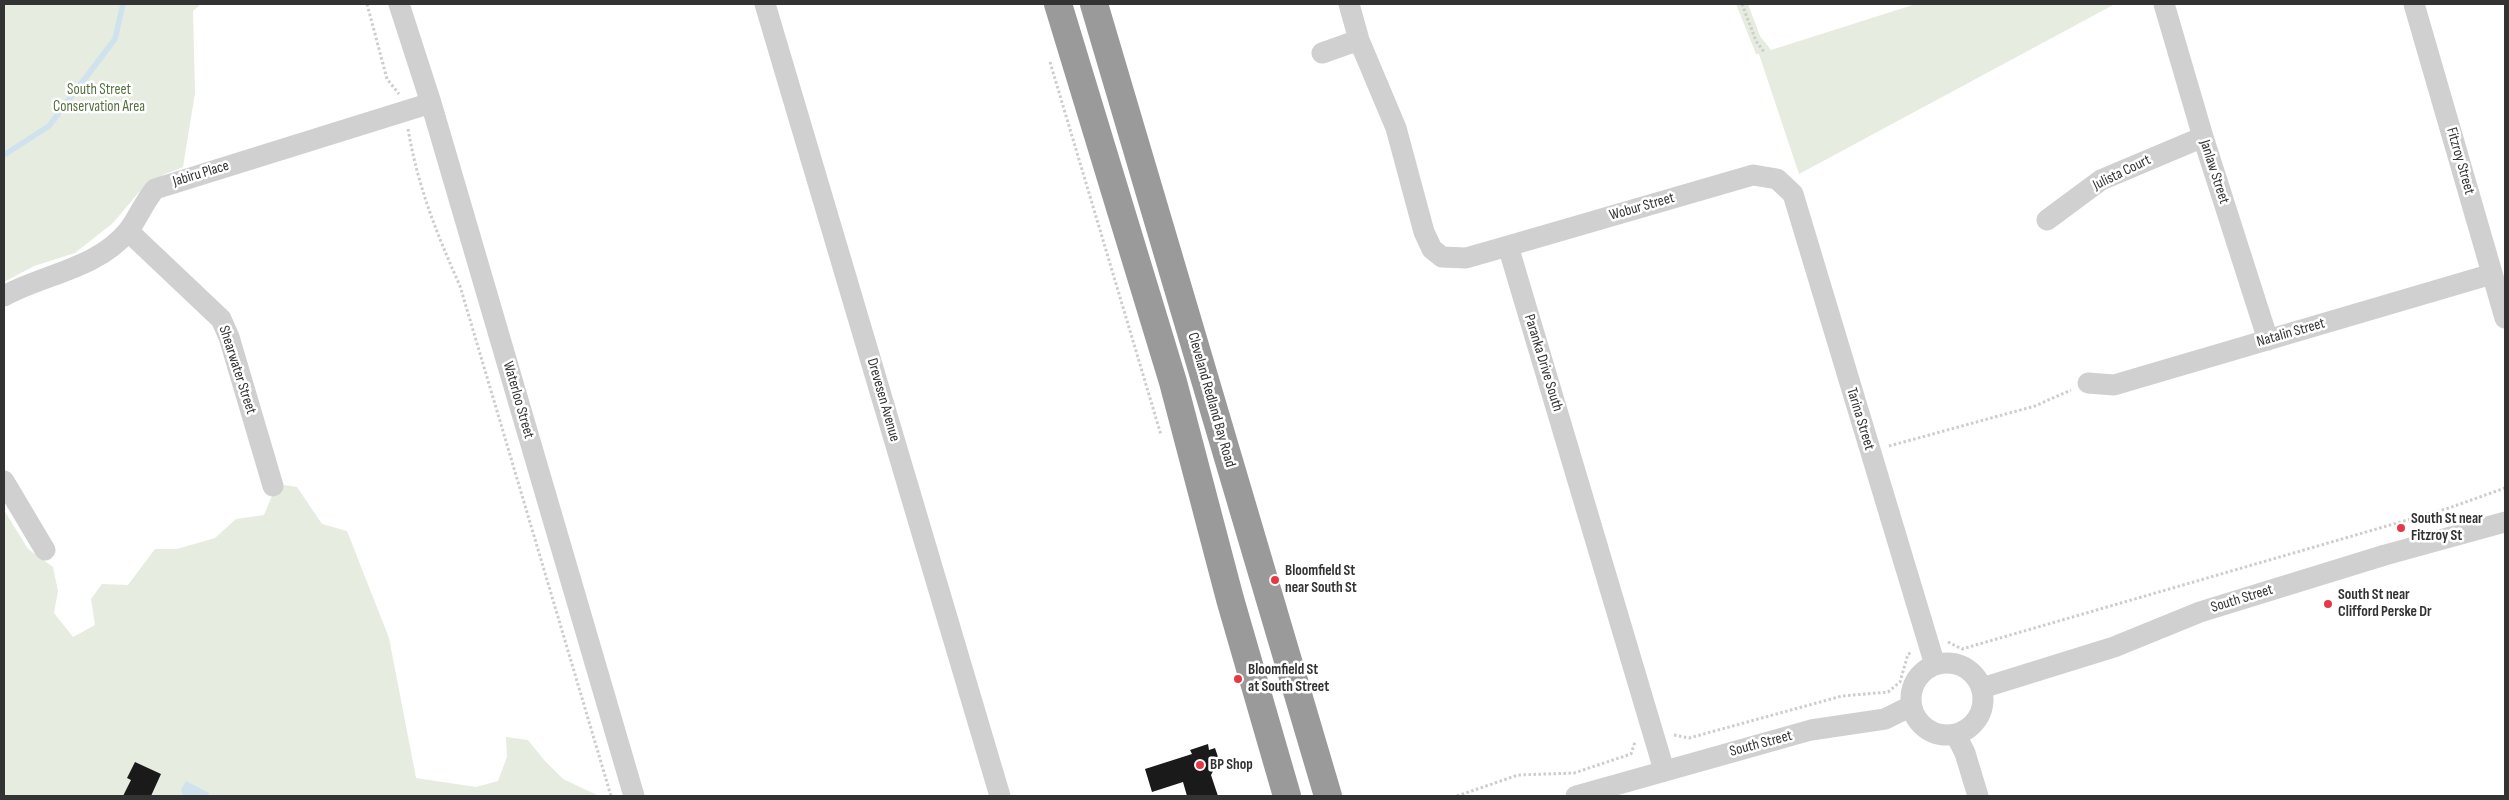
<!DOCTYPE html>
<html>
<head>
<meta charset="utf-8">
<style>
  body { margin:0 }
  #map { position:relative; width:2509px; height:800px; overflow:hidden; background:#fff; font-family:"Sofia Sans Condensed",sans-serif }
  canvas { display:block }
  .frame { position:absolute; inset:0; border:5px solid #333; pointer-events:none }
</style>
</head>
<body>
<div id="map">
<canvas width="2509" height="800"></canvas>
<div class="frame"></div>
</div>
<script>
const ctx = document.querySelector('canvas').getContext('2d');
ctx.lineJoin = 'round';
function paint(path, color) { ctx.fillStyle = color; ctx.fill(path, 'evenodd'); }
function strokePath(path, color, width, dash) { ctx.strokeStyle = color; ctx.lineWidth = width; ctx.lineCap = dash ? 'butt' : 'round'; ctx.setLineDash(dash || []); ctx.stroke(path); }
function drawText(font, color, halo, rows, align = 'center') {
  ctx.font = font + ' "Sofia Sans Condensed",sans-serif'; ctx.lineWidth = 5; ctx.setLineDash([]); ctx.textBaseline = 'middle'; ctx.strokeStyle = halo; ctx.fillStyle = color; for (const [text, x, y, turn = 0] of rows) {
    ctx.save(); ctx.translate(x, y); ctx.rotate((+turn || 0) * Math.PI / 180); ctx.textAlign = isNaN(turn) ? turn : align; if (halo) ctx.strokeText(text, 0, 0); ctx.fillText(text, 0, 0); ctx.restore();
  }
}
paint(new Path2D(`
  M4 4H201L193 11 195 93 183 167 165 174 139 192 113 223 75 253 34 266 4 282Z
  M1736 4H1748L1760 36 1771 50 1916 4H2115L1799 174 1759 54H1756Z
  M284 485 297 487 322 524 347 531 389 638 416 778 476 787 498 781 507 757 506 737 528 740 544 760 563 779 599 796H4V510L28 549 53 567 58 591 54 613 73 637 95 625 91 599 102 584 128 585 155 549H177L215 538 236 519 264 515 272 496Z`), '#e6ecdf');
paint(new Path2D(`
  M186 781 209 793 208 796 183 795 181 790Z`), '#cfe2ee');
strokePath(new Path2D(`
  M4 155 49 126 115 39 123 4`), '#cfe2ee', 5.5);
paint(new Path2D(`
  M1208 744 1209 750 1215 748 1219 760 1211 775 1218 796H1187L1183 782 1152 792 1145 769 1192 754 1190 750Z
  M135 762 161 774 151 796H123L131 780 127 778Z`), '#1a1a1a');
strokePath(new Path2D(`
  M367 4 387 79 399 94
  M1742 4 1756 41 1764 52
  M1050 62 1161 435
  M408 129C418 187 436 232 460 286L611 796
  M1889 446 2035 406 2071 390
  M1948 642 1962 649 2449 508 2505 488
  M1674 735 1689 738 1842 696 1888 692 1900 682 1908 654 1911 653
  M1457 796 1518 775 1574 773 1631 754 1635 742`), '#cdcdcd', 3, [2.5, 2.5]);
strokePath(new Path2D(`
  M399 4 431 103 634 796
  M765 4 1000 796
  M1349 4 1359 40 1396 128 1424 232 1432 249 1442 257 1466 258 1508 246 1664 770
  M2164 4 2203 137 2268 340
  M2414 4 2505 318
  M1322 53 1359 40
  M2047 220 2101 180 2203 137
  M128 231 221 319 229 337 273 486
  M1508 246 1753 175 1777 179 1793 194 1935 665
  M4 296C44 274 97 269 128 231 138 218 144 202 155 189L431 103
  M2088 383 2114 385 2492 274
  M4 481 45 550
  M1911 699a36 36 0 1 1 72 0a36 36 0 1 1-72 0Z
  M1982 688 2114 647 2200 612 2385 555 2505 522
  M1956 735 1965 753 1978 796
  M1576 796 1811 730 1885 719 1911 706`), '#d0d0d0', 21);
strokePath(new Path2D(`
  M1058 4 1173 382 1230 599 1287 796
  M1094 4 1328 796`), '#9a9a9a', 28);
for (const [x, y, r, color] of [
  [2401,528,5,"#e63946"],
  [1275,580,5,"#e63946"],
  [2328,604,5,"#e63946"],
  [1238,679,5,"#e63946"],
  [1200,765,5,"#e63946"]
]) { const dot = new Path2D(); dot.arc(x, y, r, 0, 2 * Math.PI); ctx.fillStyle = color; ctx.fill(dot); strokePath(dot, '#fff', 2); }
drawText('15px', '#56703f', '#fff', [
  ["South Street",99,90],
  ["Conservation Area",99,107]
]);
drawText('15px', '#333', '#fff', [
  ["Fitzroy Street",2460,161,74],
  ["Janlaw Street",2214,172,72],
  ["Julista Court",2122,173,-26],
  ["Jabiru Place",201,174,-17],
  ["Wobur Street",1642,207,-16],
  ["Natalin Street",2291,333,-16],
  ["Paranka Drive South",1543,363,73],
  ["Shearwater Street",237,370,72],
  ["Waterloo Street",518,400,74],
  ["Drevesen Avenue",883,400,74],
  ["Cleveland Redland Bay Road",1211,400,74],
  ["Tarina Street",1860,419,73],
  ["South Street",2242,599,-17],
  ["South Street",1761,744,-15]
]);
drawText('bold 15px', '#333', '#fff', [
  ["South St near",2411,519],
  ["Fitzroy St",2411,536],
  ["Bloomfield St",1285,571],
  ["near South St",1285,588],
  ["South St near",2338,595],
  ["Clifford Perske Dr",2338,612],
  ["Bloomfield St",1248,670],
  ["at South Street",1248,687],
  ["BP Shop",1210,765]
], 'left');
</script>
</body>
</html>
